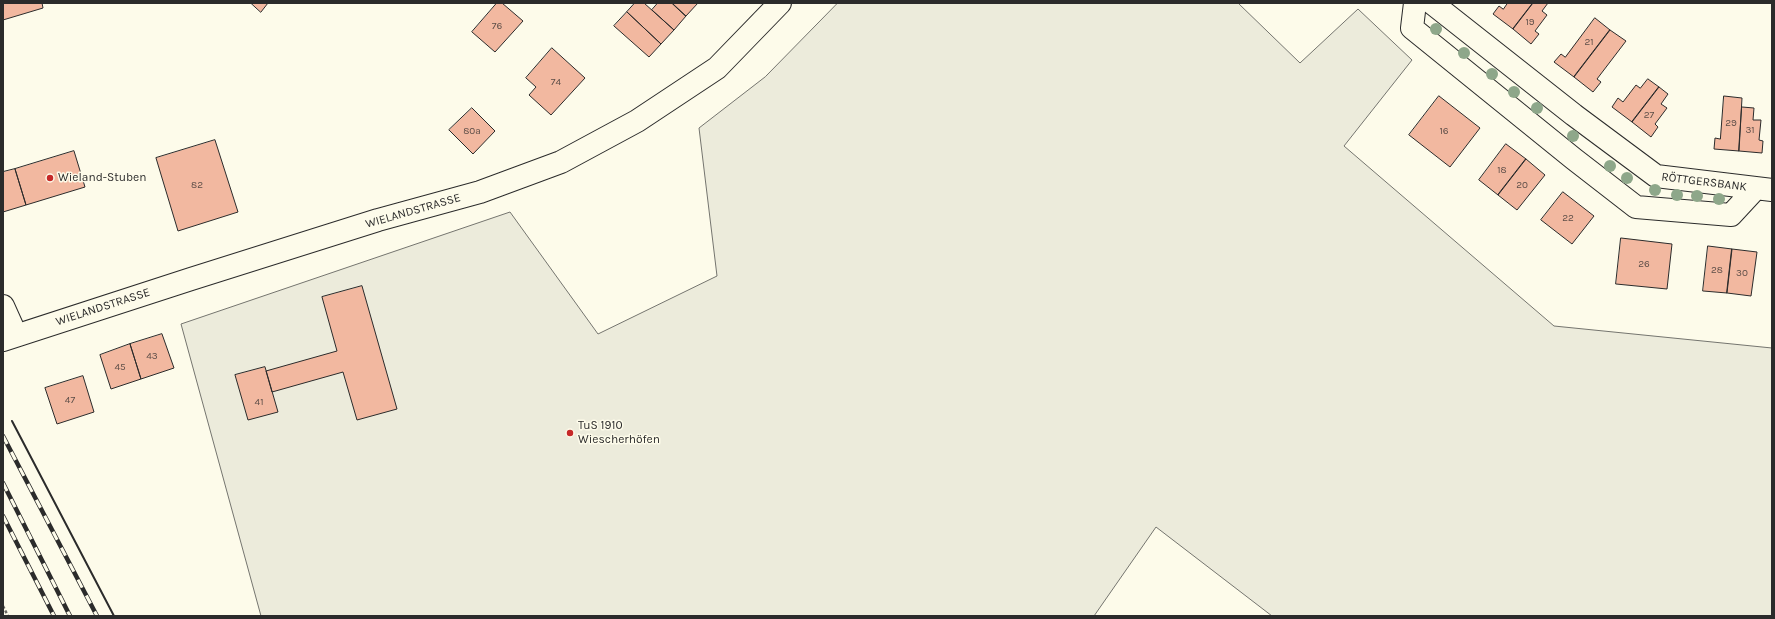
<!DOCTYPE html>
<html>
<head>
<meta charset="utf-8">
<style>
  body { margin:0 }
  #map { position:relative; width:1775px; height:619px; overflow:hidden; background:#fdfbea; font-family:Karla,sans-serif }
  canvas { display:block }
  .frame { position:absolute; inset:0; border:4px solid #2b2b2b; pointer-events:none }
</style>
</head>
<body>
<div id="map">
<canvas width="1775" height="619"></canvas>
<div class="frame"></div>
</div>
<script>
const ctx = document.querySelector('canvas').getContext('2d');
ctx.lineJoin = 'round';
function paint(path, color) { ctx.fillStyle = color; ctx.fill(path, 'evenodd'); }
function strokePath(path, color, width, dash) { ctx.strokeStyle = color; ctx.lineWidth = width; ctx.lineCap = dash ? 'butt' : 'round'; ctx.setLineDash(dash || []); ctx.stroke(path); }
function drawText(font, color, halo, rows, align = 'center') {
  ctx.font = font + ' Karla,sans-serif'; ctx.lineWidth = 3; ctx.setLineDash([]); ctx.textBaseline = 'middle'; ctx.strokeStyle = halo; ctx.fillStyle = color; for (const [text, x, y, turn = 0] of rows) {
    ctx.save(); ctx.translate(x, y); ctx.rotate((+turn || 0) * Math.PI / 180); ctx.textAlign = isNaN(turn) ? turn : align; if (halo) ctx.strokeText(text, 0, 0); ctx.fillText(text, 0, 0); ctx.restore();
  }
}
const green = new Path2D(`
  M838 3H1238L1300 63 1358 9 1412 60 1344 146 1554 326 1772 348V616H1272L1156 527 1094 616H261L181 324 510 212 598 334 717 276 699 128 765 77Z`);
paint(green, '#ecebdb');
strokePath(green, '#74746e', 1);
const building = new Path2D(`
  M3 3H42L43 8 3 20Z
  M251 3H268L261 12Z
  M497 3H502L523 21 495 52 472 32Z
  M635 3H644L674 30 661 44 627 12Z
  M658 3H672L686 16 674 30 652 10Z
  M672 3H698L686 16Z
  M1508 3H1533L1513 29 1493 14 1499 6 1503 9Z
  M1533 3H1548L1542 11 1547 15 1535 31 1539 34 1531 44 1513 29Z
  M627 12 661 44 649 57 614 26Z
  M1595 18 1610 30 1574 77 1554 62 1561 54 1565 57Z
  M1610 30 1626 41 1597 79 1601 82 1593 92 1574 77Z
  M552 48 585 78 551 115 529 95 536 87 526 78Z
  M1648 79 1659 87 1632 122 1612 107 1618 98 1623 102 1636 85 1640 88Z
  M1659 87 1668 94 1661 104 1667 108 1655 124 1658 127 1651 137 1632 122Z
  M1439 96 1480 128 1450 167 1409 135Z
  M1724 96 1742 98 1739 151 1714 149 1715 138 1720 139Z
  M1742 107 1754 108 1753 120H1761L1759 140 1763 141 1762 153 1739 151Z
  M472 108 495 131 473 154 449 130Z
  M215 140 238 212 178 231 156 158Z
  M1506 144 1526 159 1498 195 1479 180Z
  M74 151 85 187 26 205 15 169Z
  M1526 159 1545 175 1517 210 1498 195Z
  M15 169 26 205 3 212V172Z
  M1563 192 1594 216 1572 244 1541 220Z
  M1621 238 1672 244 1667 289 1616 284Z
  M1708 246 1732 249 1727 293 1703 291Z
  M1732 249 1757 252 1751 296 1727 293Z
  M362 286 397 409 357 420 343 372 272 392 266 371 337 351 322 297Z
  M162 334 174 368 141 379 130 344Z
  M130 344 141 379 111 389 100 355Z
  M265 367 278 412 248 420 235 375Z
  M83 376 94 412 57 424 45 388Z`);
paint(building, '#f2b8a0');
strokePath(building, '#2b2b2b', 1);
const street = new Path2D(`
  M1415 3 1412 28 1574 159 1636 207 1731 215 1756 188
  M1432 3 1574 115 1656 176 1772 190
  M3 306 16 335
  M3 340 191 279 378 220 480 192 561 162 637 121 717 68 780 3`);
strokePath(street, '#2b2b2b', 24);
strokePath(new Path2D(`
  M3 606 8 616`), '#6a6964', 2.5, [3, 2]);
strokePath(street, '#fdfbea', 22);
const rail = new Path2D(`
  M3 436 97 616
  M3 483 70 616
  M3 516 54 616`);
strokePath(rail, '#2b2b2b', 4.5);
strokePath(rail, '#fdfbea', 3, [9]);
strokePath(new Path2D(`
  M12 421 114 616`), '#2b2b2b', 2);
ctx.fillStyle = '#8ea78a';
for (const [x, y] of [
  [1436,29],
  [1464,53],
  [1492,74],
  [1514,92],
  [1537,108],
  [1573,136],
  [1610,166],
  [1627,178],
  [1655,190],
  [1677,195],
  [1697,196],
  [1719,199]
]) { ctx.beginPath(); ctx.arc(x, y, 6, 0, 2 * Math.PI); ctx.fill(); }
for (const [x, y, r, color] of [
  [50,178,4,"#c62828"],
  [570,433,4,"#c62828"]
]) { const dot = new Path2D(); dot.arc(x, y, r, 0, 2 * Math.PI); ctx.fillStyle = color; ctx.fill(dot); strokePath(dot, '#fdfbea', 1.5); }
drawText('10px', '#5d4e48', null, [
  ["19",1530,22],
  ["76",497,26],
  ["21",1589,42],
  ["74",556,82],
  ["27",1649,115],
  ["29",1731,123],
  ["31",1750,130],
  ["80a",472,131],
  ["16",1444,131],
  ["18",1502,170],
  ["82",197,185],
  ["20",1522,185],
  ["22",1568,218],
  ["26",1644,264],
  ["28",1717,270],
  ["30",1742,273],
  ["43",152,356],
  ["45",120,367],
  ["47",70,400],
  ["41",259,402]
]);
drawText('12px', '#2b2b2b', '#fdfbea', [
  ["Wieland-Stuben",58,178],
  ["TuS 1910",578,426],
  ["Wiescherhöfen",578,440]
], 'left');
drawText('12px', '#2b2b2b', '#fdfbea', [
  ["RÖTTGERSBANK",1704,182,7],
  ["WIELANDSTRASSE",413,211,-16],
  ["WIELANDSTRASSE",103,307,-18]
]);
</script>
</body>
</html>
